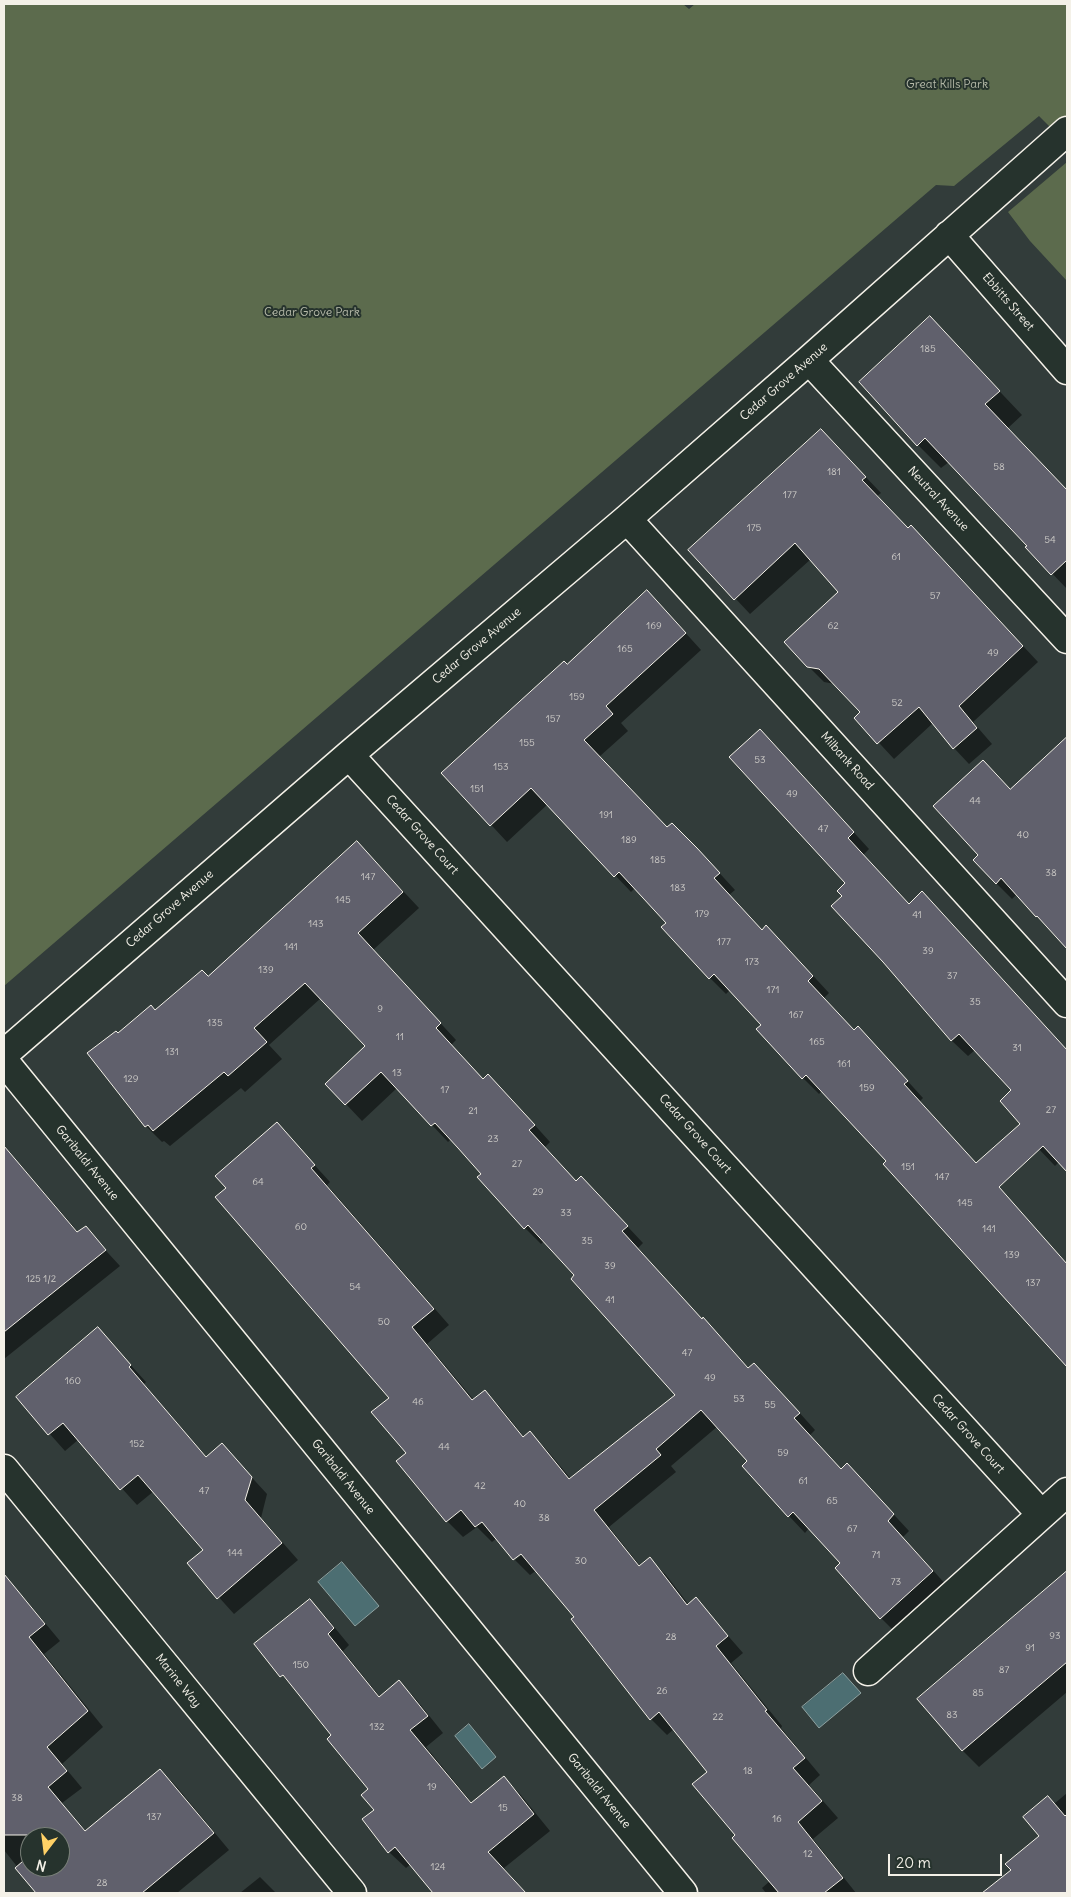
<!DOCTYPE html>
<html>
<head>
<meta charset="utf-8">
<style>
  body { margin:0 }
  #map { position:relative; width:1071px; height:1897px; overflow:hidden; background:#323c3a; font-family:Delius,sans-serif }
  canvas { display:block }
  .frame { position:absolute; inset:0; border:5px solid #f4f1e8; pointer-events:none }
  .north { position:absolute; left:20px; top:1827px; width:50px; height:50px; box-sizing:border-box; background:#26332d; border:1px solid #787f78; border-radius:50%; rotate:195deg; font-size:14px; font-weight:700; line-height:20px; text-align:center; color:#f4f1e8 }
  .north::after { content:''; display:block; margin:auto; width:18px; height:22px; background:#ffd166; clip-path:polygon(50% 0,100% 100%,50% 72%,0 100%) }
  .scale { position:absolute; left:888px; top:1854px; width:114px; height:22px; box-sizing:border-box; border:2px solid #f4f1e8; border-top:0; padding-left:6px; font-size:15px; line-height:18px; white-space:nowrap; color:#f4f1e8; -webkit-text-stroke:4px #26332d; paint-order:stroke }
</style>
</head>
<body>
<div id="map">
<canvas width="1071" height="1897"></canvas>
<div class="frame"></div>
<div class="north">N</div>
<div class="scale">20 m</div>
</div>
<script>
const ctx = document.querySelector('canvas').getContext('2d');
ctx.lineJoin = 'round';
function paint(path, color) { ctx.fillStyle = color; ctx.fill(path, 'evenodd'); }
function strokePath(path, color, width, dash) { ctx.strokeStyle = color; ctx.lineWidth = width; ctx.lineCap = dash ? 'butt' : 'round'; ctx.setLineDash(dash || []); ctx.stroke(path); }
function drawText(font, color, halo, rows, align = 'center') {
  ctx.font = font + ' Delius,sans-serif'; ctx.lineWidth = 4; ctx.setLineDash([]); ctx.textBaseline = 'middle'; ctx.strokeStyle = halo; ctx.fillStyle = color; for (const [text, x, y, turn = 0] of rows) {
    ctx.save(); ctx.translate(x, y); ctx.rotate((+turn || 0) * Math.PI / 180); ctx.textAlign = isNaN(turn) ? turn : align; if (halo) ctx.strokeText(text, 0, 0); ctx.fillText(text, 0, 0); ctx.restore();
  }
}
paint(new Path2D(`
  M4 4H683L689 9 695 4H1067V144L1039 116 954 186 936 185 4 986Z
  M1067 162V281L1030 241 1008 212Z`), '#5c6b4d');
const water = new Path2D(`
  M342 1562 379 1606 355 1626 318 1582Z
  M843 1673 861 1693 819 1728 802 1707Z
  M469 1724 496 1757 482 1769 455 1736Z`);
paint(water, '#4c6e72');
strokePath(water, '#8fa2a1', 1);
paint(new Path2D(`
  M930 318 1022 415 1008 428 1067 490V589L1027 547 1029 546 949 462 941 468 918 445Z
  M821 430 881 493 877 496 908 529 911 526 926 542 1038 662 973 722 992 744 969 764 954 748 933 723 894 759 856 718 862 713 835 684 824 682 808 666 840 592 811 559 750 614 690 550Z
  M663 608 701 650 621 723 628 731 599 757 667 829 713 866 735 890 729 895 762 931 783 943 829 993 824 998 855 1031 874 1044 923 1098 920 1101 1067 1264V1365L885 1164 888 1161 823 1090 819 1094 803 1078 762 1025 730 990 726 994 710 978 663 927 667 923 635 888 631 892 548 804 507 842 443 773 567 665Z
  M1067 738V948L1017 894 1012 899 996 883 980 855 1011 790Z
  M776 747 869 849 863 855 909 905 938 909 1067 1050V1171L1059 1162 1055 1166 1018 1127 1021 1124 1013 1090 975 1050 968 1056 952 1041 884 962 847 883Z
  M357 842 419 908 373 950 456 1040 451 1045 483 1080 504 1091 550 1142 545 1147 577 1182 597 1194 643 1243 638 1248 702 1320 749 1368 754 1364 770 1380 815 1430 810 1435 841 1470 863 1481 909 1531 903 1537 948 1587 897 1634 881 1618 842 1563 809 1528 805 1533 743 1467 749 1462 718 1426 671 1466 676 1472 609 1527 641 1567 650 1559 666 1575 689 1605 696 1599 743 1653 731 1663 782 1726 781 1728 820 1775 809 1785 838 1818 813 1839 856 1893H766L762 1888 770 1881 737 1835 708 1772 674 1729 667 1735 651 1719 576 1617 537 1570 530 1575 515 1560 527 1551 497 1538 492 1542 477 1527 463 1537 447 1521 407 1454 390 1398 228 1188 277 1124 330 1182 327 1185 449 1325 427 1344 474 1400 485 1391 501 1408 524 1437 530 1433 546 1449 571 1479 676 1395 576 1275 544 1241 541 1244 525 1228 483 1174 451 1139 448 1142 397 1088 362 1121 327 1084 366 1046 321 998 269 1045 282 1059 245 1092 241 1088 170 1146 164 1141 162 1142 146 1126 89 1053 208 978Z
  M4 1146 79 1233 85 1228 120 1266 4 1359V1266L18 1254 4 1237Z
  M98 1329 146 1382 144 1384 207 1458 222 1445 267 1494 261 1518 298 1560 234 1614 189 1564 204 1550 154 1491 137 1505 78 1440 65 1451 17 1397Z
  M1067 1572V1692L979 1767 963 1751 919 1699Z
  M4 1582 7 1586 10 1584 26 1600 60 1641 44 1654 103 1727 62 1764 82 1788 62 1803 86 1831 160 1770 176 1786 229 1850 177 1893H38L4 1850ZM30 1837H60V1867H30Z
  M310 1601 326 1617 349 1645 343 1651 380 1697 399 1682 415 1698 443 1733 426 1747 472 1803 504 1778 520 1794 550 1831 504 1868 526 1893H435L411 1864 406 1868 389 1852 364 1820 375 1810 370 1789 333 1735 256 1644Z
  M1067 1793V1893H984L1012 1870 1041 1836 1054 1804Z
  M260 1877 276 1893H240Z`), '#0007');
const building = new Path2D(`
  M930 316 1000 391 985 404 1067 490V560L1051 575 1025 547 1027 546 925 438 917 446 859 382Z
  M821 429 866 477 862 480 908 528 911 525 1023 646 959 706 977 728 953 749 919 707 877 744 854 718 860 712 819 669 807 667 784 642 838 592 795 543 734 600 688 550Z
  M647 590 686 633 606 706 613 714 584 740 667 827 672 823 697 848 720 873 714 878 762 930 766 925 813 976 808 981 854 1030 858 1026 908 1081 904 1084 976 1163 1020 1124 1000 1101 1011 1090 959 1034 951 1041 883 962 831 906 842 896 837 891 845 883 729 757 760 729 854 832 848 838 909 904 922 891 1067 1050V1172L1043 1146 999 1187 1067 1264V1367L883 1164 886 1161 806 1075 802 1079 756 1029 761 1025 737 999 714 974 709 979 661 927 666 923 643 898 619 872 614 877 531 788 490 826 441 773 564 661 567 664Z
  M1067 737V949L1037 916 1036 917 1001 878 996 884 973 860 978 855 933 806 983 760 1010 789Z
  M357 841 403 892 358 933 441 1023 436 1028 483 1079 488 1074 535 1125 529 1130 576 1181 581 1176 628 1226 622 1231 702 1319 703 1317 748 1368 754 1363 800 1413 794 1418 818 1444 841 1469 847 1463 894 1514 888 1521 933 1571 880 1619 835 1568 840 1563 793 1512 788 1517 742 1466 747 1461 701 1410 656 1449 661 1455 594 1510 639 1566 650 1557 687 1605 696 1597 728 1636 716 1646 767 1710 765 1711 805 1758 793 1768 822 1801 798 1822 843 1878 824 1893H779L732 1838 735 1835 692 1784 707 1772 659 1712 650 1720 571 1619 574 1617 521 1554 513 1560 482 1522 475 1527 461 1510 446 1522 396 1461 406 1453 371 1412 389 1398 215 1197 226 1188 215 1176 277 1122 315 1165 311 1168 434 1309 412 1327 472 1400 485 1390 523 1437 530 1431 569 1479 675 1395 571 1279 574 1275 528 1225 524 1229 477 1177 481 1174 458 1148 435 1123 431 1126 381 1072 345 1105 325 1084 365 1046 305 983 254 1028 267 1042 228 1076 224 1072 153 1131 148 1125 145 1127 87 1053 116 1031 118 1033 151 1005 155 1010 202 970 208 976Z
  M4 1146 77 1232 86 1226 106 1250 4 1332Z
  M98 1327 131 1365 129 1367 206 1457 222 1443 252 1477 245 1500 282 1543 217 1599 187 1563 203 1550 138 1475 120 1490 63 1423 48 1435 16 1397Z
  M1067 1571V1662L962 1751 917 1699Z
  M4 1574 45 1624 29 1637 88 1711 47 1747 67 1771 48 1787 85 1831 160 1769 214 1833 142 1893H36L15 1868 30 1855V1867H60V1837H51L53 1835H4Z
  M310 1599 334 1628 328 1634 379 1697 399 1680 428 1716 410 1730 471 1803 504 1776 534 1814 488 1852 526 1893H433L395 1847 388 1853 362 1819 374 1810 361 1795 368 1789 327 1739 331 1735 283 1675 280 1677 254 1644Z
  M1048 1796 1065 1816 1067 1814V1893H982L1011 1870 1005 1864 1039 1836 1023 1817Z`);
paint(building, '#60606c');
strokePath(building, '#f4f1e8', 1);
const minor = new Path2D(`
  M949 235 1067 370
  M809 360 1067 639
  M627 519 1067 1003
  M349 755 1041 1514
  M4 1054 349 755 627 519 809 360 1067 131
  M4 1061 683 1893
  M4 1469 352 1893
  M868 1671 1067 1492`);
strokePath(minor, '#f4f1e8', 31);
strokePath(minor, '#26332d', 28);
drawText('10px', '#cfcdc9', null, [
  ["185",928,349],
  ["58",999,467],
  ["181",834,472],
  ["177",790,495],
  ["175",754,528],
  ["54",1050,540],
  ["61",896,557],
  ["57",935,596],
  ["169",654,626],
  ["62",833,626],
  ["165",625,649],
  ["49",993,653],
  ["159",577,697],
  ["52",897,703],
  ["157",553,719],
  ["155",527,743],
  ["53",760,760],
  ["153",501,767],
  ["151",477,789],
  ["49",792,794],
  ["44",975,801],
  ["191",606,815],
  ["47",823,829],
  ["40",1023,835],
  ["189",629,840],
  ["185",658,860],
  ["38",1051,873],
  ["147",368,877],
  ["183",678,888],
  ["145",343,900],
  ["179",702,914],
  ["41",917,915],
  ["143",316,924],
  ["177",724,942],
  ["141",291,947],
  ["39",928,951],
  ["173",752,962],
  ["139",266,970],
  ["37",952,976],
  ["171",773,990],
  ["35",975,1002],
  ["9",380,1009],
  ["167",796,1015],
  ["135",215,1023],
  ["11",400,1037],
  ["165",817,1042],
  ["31",1017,1048],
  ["131",172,1052],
  ["161",844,1064],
  ["13",397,1073],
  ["129",131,1079],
  ["159",867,1088],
  ["17",445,1090],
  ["27",1051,1110],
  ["21",473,1111],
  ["23",493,1139],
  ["27",517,1164],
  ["151",908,1167],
  ["147",942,1177],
  ["64",258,1182],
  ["29",538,1192],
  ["145",965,1203],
  ["33",566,1213],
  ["60",301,1227],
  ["141",989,1229],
  ["35",587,1241],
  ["139",1012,1255],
  ["39",610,1266],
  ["125 1/2",41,1279],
  ["137",1033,1283],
  ["54",355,1287],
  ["41",610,1300],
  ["50",384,1322],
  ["47",687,1353],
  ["49",710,1378],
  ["160",73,1381],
  ["53",739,1399],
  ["46",418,1402],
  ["55",770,1405],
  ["152",137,1444],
  ["44",444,1447],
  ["59",783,1453],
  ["61",803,1481],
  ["42",480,1486],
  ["47",204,1491],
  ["65",832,1501],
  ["40",520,1504],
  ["38",544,1518],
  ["67",852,1529],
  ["144",235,1553],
  ["71",876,1555],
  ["30",581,1561],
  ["73",896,1582],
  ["93",1055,1636],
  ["28",671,1637],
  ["91",1030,1648],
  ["150",301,1665],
  ["87",1004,1670],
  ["26",662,1691],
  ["85",978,1693],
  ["83",952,1715],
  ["22",718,1717],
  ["132",377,1727],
  ["18",748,1771],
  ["19",432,1787],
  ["38",17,1798],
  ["15",503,1808],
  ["137",154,1817],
  ["16",777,1819],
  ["12",808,1854],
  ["124",438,1867],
  ["28",102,1883]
]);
drawText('12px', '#b7bbaa', '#26332d', [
  ["Great Kills Park",947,85],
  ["Cedar Grove Park",312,313]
]);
drawText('12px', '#f4f1e8', '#26332d', [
  ["Ebbitts Street",1008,302,49],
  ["Cedar Grove Avenue",784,382,-41],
  ["Neutral Avenue",938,499,47],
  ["Cedar Grove Avenue",477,646,-40],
  ["Milbank Road",847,761,48],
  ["Cedar Grove Court",422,835,48],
  ["Cedar Grove Avenue",170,909,-41],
  ["Cedar Grove Court",695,1134,48],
  ["Garibaldi Avenue",87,1163,51],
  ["Cedar Grove Court",968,1434,48],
  ["Garibaldi Avenue",343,1477,51],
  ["Marine Way",178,1681,51],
  ["Garibaldi Avenue",599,1791,51]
]);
</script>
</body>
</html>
